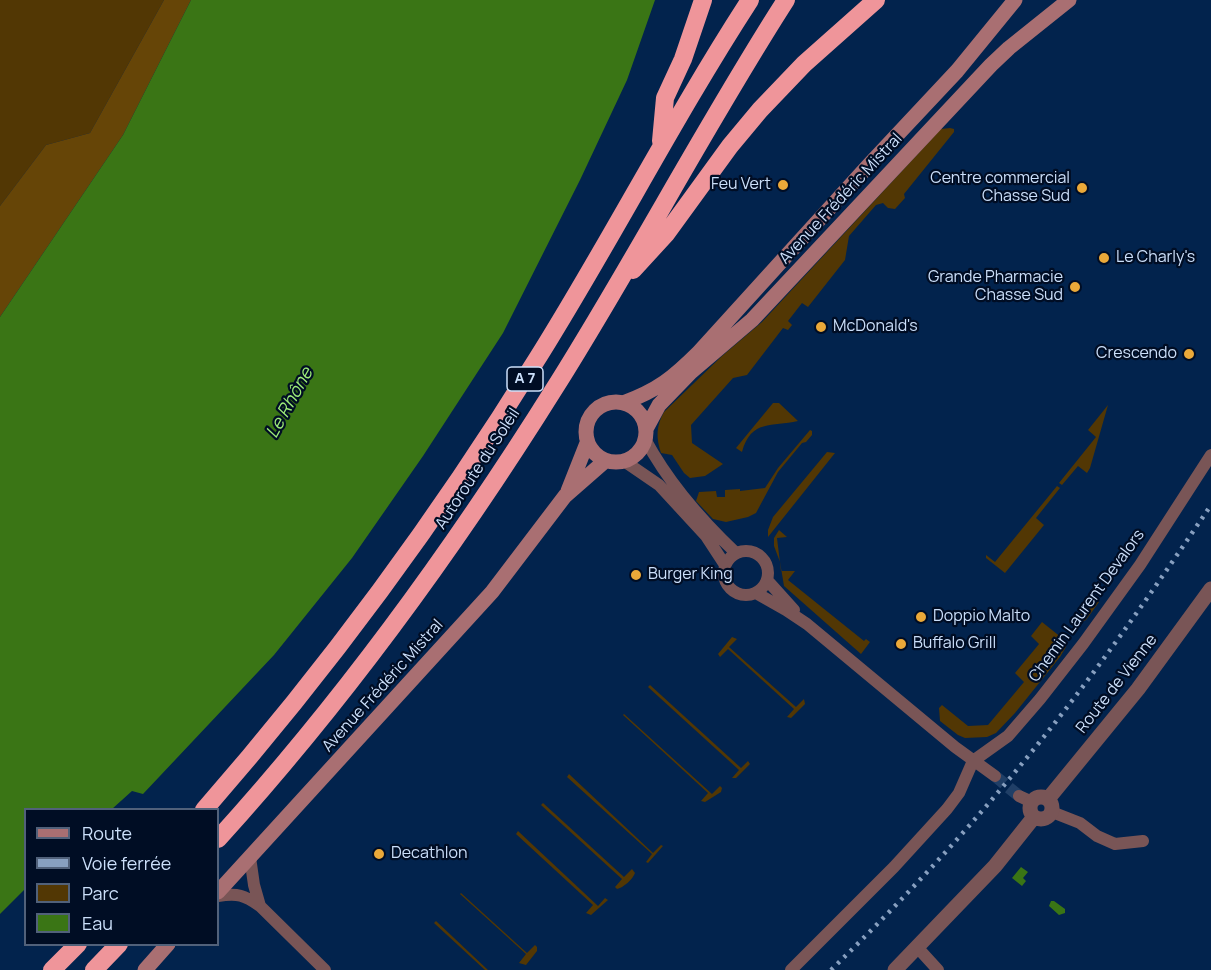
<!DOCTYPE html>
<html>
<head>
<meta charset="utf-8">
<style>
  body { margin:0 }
  #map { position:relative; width:1211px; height:970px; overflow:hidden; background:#02234d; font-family:Manrope,sans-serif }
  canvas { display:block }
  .legend { position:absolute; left:24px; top:808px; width:195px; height:138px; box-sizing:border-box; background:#000d24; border:2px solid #51617a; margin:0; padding:8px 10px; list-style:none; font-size:18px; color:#cbdffa }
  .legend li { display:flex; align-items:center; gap:12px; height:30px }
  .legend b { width:30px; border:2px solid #51617a }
</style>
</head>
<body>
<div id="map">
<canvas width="1211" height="970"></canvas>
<ul class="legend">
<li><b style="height:8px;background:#a96f72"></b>Route</li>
<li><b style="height:8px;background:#88a0c0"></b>Voie ferrée</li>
<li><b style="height:16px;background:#523704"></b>Parc</li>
<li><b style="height:16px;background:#3a7515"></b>Eau</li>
</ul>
</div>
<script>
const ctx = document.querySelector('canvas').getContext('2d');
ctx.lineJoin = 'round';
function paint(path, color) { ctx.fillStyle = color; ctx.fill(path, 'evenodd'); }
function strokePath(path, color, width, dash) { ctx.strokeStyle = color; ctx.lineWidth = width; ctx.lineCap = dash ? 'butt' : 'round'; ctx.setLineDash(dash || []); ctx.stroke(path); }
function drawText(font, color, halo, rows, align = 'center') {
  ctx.font = font + ' Manrope,sans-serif'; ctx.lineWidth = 4.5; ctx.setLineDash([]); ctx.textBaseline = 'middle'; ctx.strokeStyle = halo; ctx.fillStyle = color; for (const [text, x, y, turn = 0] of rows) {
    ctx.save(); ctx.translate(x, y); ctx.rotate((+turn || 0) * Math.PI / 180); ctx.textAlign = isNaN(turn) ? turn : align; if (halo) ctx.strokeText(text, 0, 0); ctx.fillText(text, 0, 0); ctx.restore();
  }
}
paint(new Path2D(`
  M0 0H164L90 133 46 145 0 206Z
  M950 128 954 129V132L904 194 905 198 895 209 888 208 883 203 876 205 849 236 845 260 808 307 802 303 788 321 792 325 788 330 783 328 747 375 733 378 691 425 692 443 723 464 705 476 690 478 684 473 672 455 661 453C656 438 656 426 664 412L722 356 762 322 941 129Z
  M773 403H779L798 421C772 427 751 419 742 452L736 448Z
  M1108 405 1090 468 1087 473 1078 466 1062 485 1059 483 1096 437 1088 430Z
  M810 430 812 431V435L806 442 802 443 778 472 756 513 748 517 726 522 713 519 696 501 699 492 716 491 717 497H725V490L740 489V491L765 488 778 468Z
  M827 452 835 453 768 537V530L773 517Z
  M1057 486 1060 488 1036 518 1044 525 1005 573 986 558V555L995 562Z
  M779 530 787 537 777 538 781 571H795L788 580 864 641 866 639 870 642 861 654 784 586 780 562 774 546V538Z
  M1094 597 1099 602 1086 620 1078 624 1079 627 1072 624Z
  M1042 622 1062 638 1066 647 1060 657 1015 713 996 733 987 737 965 738 958 735 940 721 939 708 942 705 968 726 988 725 1024 682 1015 673 1039 644 1031 636Z
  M732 637 737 639 729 647 796 707 804 699 805 704 791 718 787 717 794 709 728 649 720 657 718 654Z
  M650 685 741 768 748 761 750 764 736 778H732L739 770 648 687Z
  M624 714 712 794 720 786 722 788 721 792 705 802 701 801 708 793 623 715Z
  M569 774 653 853 661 845 663 846 648 863 646 862 652 854 567 777Z
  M543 803 624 877 632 869 635 873C633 879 623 888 617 889L615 887 622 879 541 805Z
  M518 831 598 906 605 898 608 900 591 915 586 913 593 905 516 834Z
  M461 893 527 953 535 945 537 947V951L526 965 519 963 526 954 460 894Z
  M436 921 488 970H485L434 923Z`), '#523704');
paint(new Path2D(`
  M164 0H191L123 135 0 317V206L46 145 90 133Z`), '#664507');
paint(new Path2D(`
  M191 0H655L627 80 580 180 503 333 423 456 352 558 274 655 143 794 132 791 112 809 26 810 25 889 0 914V317L123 135Z
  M1021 867 1028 872 1023 878 1026 881 1022 886 1012 878Z
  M1051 901H1054L1065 909V913L1059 915 1049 906Z`), '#3a7515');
strokePath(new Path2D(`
  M995 776 1019 796`), '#203f67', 12, [12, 6]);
strokePath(new Path2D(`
  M645 439C668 482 701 520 736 553
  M624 461 659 485 706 536 725 565
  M724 573a22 22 0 1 1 44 0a22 22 0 1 1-44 0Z
  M767 580 794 610
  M756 593 786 610 807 624 955 747 995 776
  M1019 796 1032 802
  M1052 812 1080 823 1097 836 1115 844 1143 841
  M250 857 254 885 260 906
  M218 896C238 893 244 895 260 906L325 970
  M917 947 938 970
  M791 970 894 867 947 809 959 793 973 761 1008 736 1040 699 1083 644 1140 565 1211 455`), '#795556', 12);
strokePath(new Path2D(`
  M1030 808a11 11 0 1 1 22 0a11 11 0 1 1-22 0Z
  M1048 799 1138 689 1211 589
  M895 970 995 866 1034 817`), '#795556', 15);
strokePath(new Path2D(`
  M586 432a30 30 0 1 1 60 0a30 30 0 1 1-60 0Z
  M623 403C658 390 673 378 699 352L867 167 957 71 1015 0
  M646 429 659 405 691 372 752 320 991 65 1009 48 1069 0
  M568 491 587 443
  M218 892 492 592 565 496 605 461
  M145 970 168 944`), '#a96f72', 15);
strokePath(new Path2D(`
  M661 141 665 98 683 59 703 0
  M633 270 666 234 730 146 760 110 804 64 876 0
  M204 810C328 668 438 519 537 359 611 241 674 117 750 0
  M218 839C345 699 456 546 556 386 636 259 705 126 786 0
  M52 970 78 944
  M94 970 119 944`), '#ef959a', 18);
strokePath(new Path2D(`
  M831 970C897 906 961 838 1020 766 1089 683 1151 594 1211 505`), '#88a0c0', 4.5, [3, 6]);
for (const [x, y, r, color] of [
  [783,185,6,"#eba939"],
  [1082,188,6,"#eba939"],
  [1104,258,6,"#eba939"],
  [1075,287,6,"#eba939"],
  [821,327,6,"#eba939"],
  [1189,354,6,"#eba939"],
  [636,575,6,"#eba939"],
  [921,617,6,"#eba939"],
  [901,644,6,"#eba939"],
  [379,854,6,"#eba939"]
]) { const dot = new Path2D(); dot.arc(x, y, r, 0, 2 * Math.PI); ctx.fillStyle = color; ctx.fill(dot); strokePath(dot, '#000d24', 2); }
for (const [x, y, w] of [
  [525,379,36]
]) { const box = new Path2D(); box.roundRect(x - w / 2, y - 12, w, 24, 4.5); ctx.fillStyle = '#000d24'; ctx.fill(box); strokePath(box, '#cbdffa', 1.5); }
drawText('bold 15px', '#cbdffa', null, [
  ["A 7",525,379]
]);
drawText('16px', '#cbdffa', '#000d24', [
  ["Centre commercial",1070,179,"right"],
  ["Chasse Sud",1070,197,"right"],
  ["Feu Vert",771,185,"right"],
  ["Le Charly's",1116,258],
  ["Grande Pharmacie",1063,278,"right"],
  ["Chasse Sud",1063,296,"right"],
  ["McDonald's",833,327],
  ["Crescendo",1177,354,"right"],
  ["Burger King",648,575],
  ["Doppio Malto",933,617],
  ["Buffalo Grill",913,644],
  ["Decathlon",391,854]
], 'left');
drawText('16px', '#cbdffa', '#000d24', [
  ["Avenue Frédéric Mistral",841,199,-47],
  ["Autoroute du Soleil",478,469,-57],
  ["Chemin Laurent Devalors",1087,606,-54],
  ["Route de Vienne",1117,684,-52],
  ["Avenue Frédéric Mistral",383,686,-48]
]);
drawText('italic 18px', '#9eed79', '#000d24', [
  ["Le Rhône",290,403,-61]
]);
</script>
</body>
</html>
